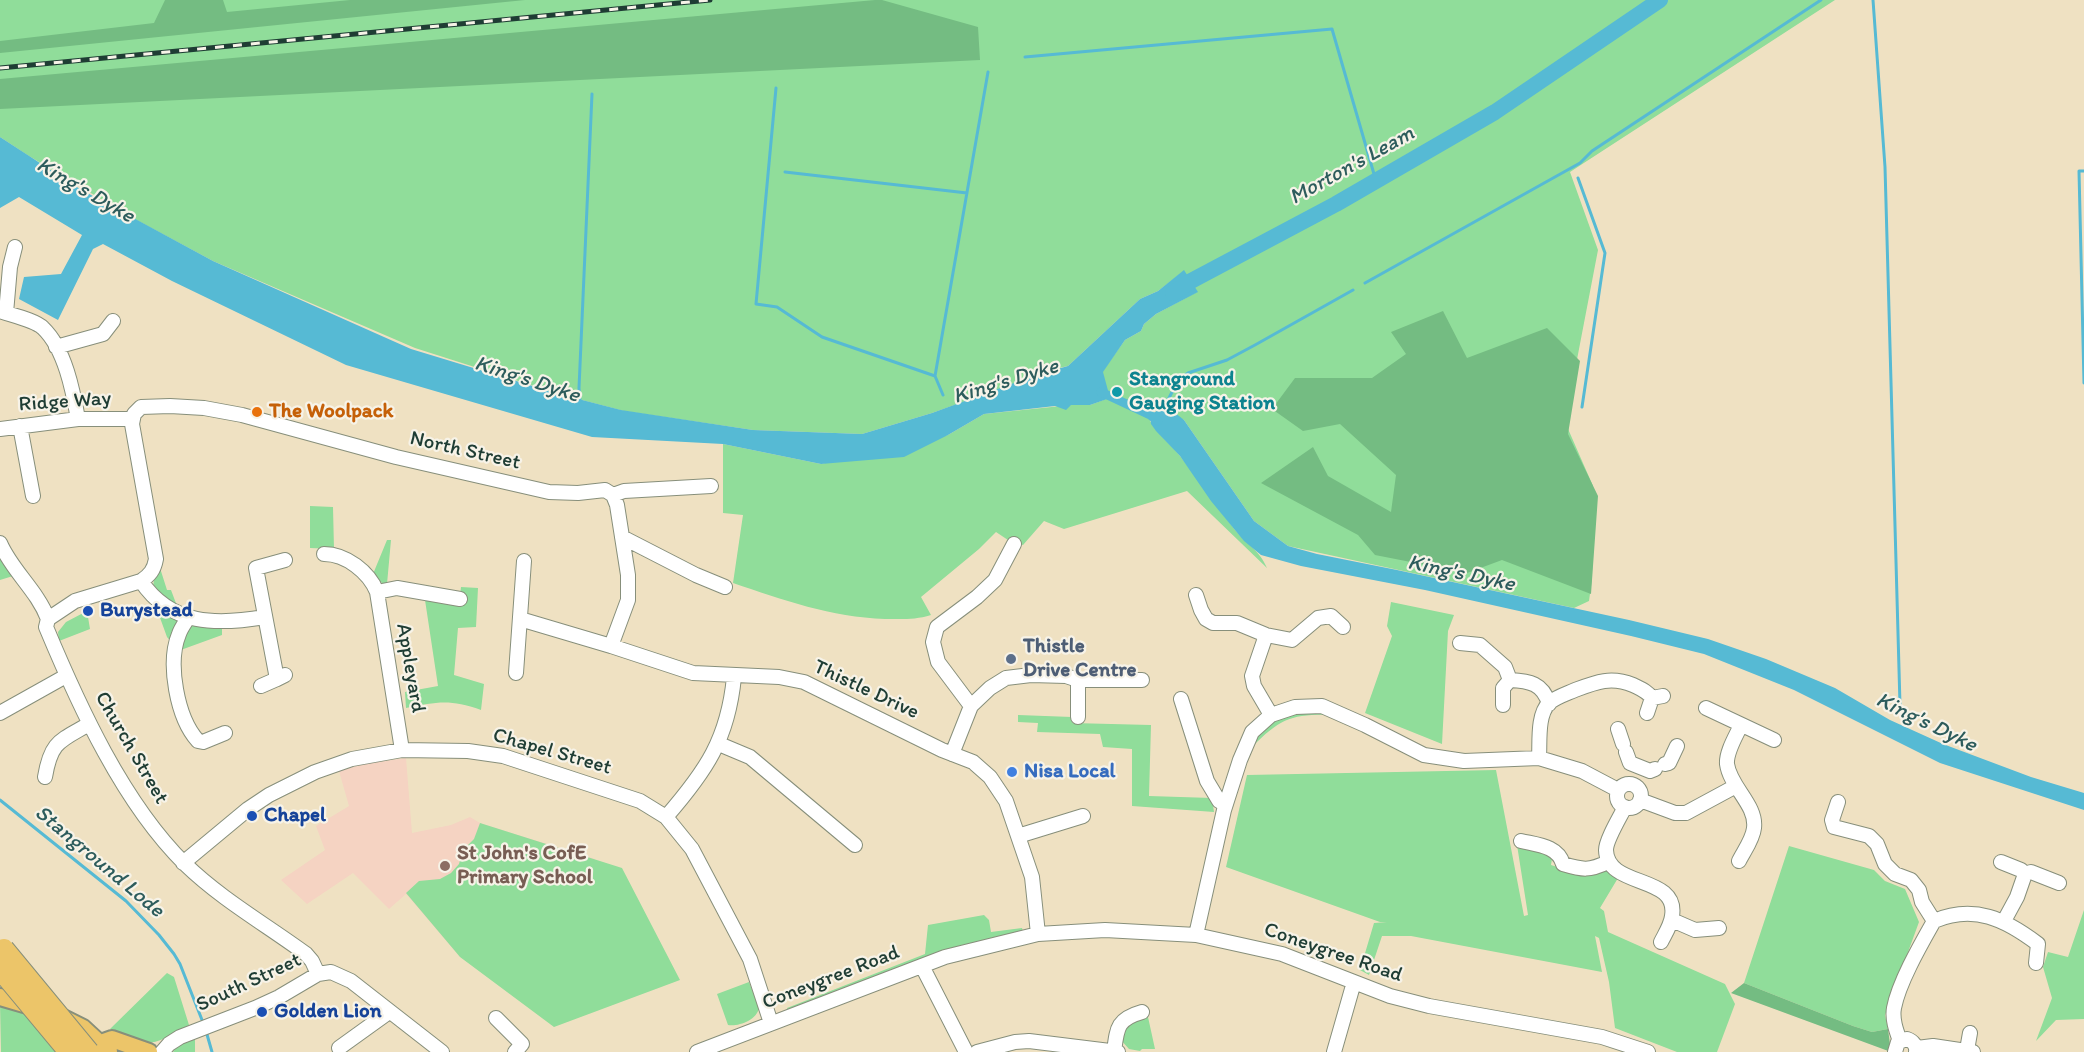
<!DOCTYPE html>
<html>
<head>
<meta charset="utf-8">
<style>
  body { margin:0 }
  canvas { display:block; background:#efe1c2 }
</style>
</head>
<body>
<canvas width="2084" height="1052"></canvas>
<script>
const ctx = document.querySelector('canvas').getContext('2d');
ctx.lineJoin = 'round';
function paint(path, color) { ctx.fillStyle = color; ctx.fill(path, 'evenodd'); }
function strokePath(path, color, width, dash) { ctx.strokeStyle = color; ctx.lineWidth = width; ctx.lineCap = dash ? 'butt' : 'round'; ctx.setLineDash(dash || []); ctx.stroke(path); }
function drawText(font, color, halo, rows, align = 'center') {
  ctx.font = font + ' Itim,sans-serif'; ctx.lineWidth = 4.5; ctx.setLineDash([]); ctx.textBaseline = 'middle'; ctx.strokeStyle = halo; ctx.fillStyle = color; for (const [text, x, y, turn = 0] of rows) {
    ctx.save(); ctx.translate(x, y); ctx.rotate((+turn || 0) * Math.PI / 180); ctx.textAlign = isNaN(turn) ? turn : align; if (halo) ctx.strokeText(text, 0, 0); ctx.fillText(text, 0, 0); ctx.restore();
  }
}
paint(new Path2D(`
  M406 758 412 833 451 825 470 817 480 823 595 859 460 957 406 894 389 909 353 873 307 904 281 880 325 850 316 826 349 806 339 771 364 764Z`), '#f5d3c2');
paint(new Path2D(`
  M0 0H1835L1570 172 1598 250 1565 422 1593 486 1592 579 1589 601 1574 608 1288 546 1254 521 1184 420 1160 409 1152 412 1150 421C1158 434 1170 444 1180 456 1199 480 1216 506 1235 530 1248 545 1259 550 1267 568L1187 491 1064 529 1044 521 1023 545 1011 542 996 532 979 549 921 597 931 615C915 620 902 619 885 619 831 617 783 600 733 583L743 515 723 513V444L821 464 948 435 984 414 1071 405H1090L1109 398 1102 372 1125 340 1141 331 1144 324 1156 314 1197 292 1184 271 1158 291 1140 299 1068 366 1036 373 1019 382 932 413 862 434 753 430 624 411 559 394 415 348 213 261 131 217 29 156 0 137Z
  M310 506 333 507 334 549 310 548Z
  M387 540H391L387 584H383L373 574Z
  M0 557 13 576 0 580Z
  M160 568 167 590H171L177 606 153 588 154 579Z
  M461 587 478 588 476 627 458 628 454 675 484 684 481 710C450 699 437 702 406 708L405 692 438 686 425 600 459 604Z
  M1391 602 1454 615 1448 631 1442 744 1365 713 1392 636 1387 626Z
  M155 604 176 617 179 622 171 642 167 637Z
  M87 611 90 629 59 641 58 632 66 622Z
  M195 624 222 626V635L178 651 187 627Z
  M1307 709 1333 715C1292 714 1281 718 1252 747 1258 717 1282 715 1307 709Z
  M1018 715 1072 717V723L1151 725 1149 796 1212 798 1214 812 1132 806V749L1103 747 1100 734 1037 732 1038 723 1018 722Z
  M1496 770 1524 916 1528 915 1517 845 1553 853 1551 865C1575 873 1584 878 1609 870L1618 878 1600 908 1604 911 1608 932 1725 984 1735 1004 1717 1052H1677L1615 1028 1609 982 1599 938 1595 936 1602 972 1411 936H1382L1369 975 1360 970 1374 923 1387 922H1380L1226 867 1247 775Z
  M480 823 622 868 680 980 554 1027 460 957 406 893 419 881 440 879 451 873 459 864 463 850 474 839Z
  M1789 846 1874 870 1885 881 1905 889 1919 922 1885 1015 1888 1029 1872 1032 1853 1026 1744 983Z
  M2084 910V1019L2056 1020 2036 1041 2052 998 2043 967 2048 952 2068 957Z
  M984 915 989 920 991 932 1022 928 1023 931C941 946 865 982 788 1011L787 1008 925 954 928 925Z
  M167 973 174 977 189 1025C152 1046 148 1050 110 1029Z
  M749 982 759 1008C757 1020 738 1027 728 1025L717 994Z
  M0 1003 39 1018 62 1052H1Z
  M1148 1017 1155 1049H1142L1140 1051 1129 1049 1120 1039 1129 1020Z
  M195 1038V1052H173L178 1045Z`), '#90dd9a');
paint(new Path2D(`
  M165 0H223L227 12 350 0H525L0 53V41L154 23Z
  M875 0H882L978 27 980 60 0 109V79Z
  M1443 311 1467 358 1547 328 1580 361 1568 434 1598 496 1591 594 1502 560 1467 573 1375 555 1358 535 1261 483 1313 447 1328 476 1391 512 1396 475 1340 424 1303 431 1272 409 1295 378H1372L1406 354 1391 332Z
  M1744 983 1853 1026 1872 1032 1888 1029 1891 1052 1731 993Z`), '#74bc82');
paint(new Path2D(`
  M0 137 80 189 213 261 411 349 559 394 621 410 753 430 862 434 932 413 1036 375 1068 366 1140 299 1158 291 1184 270 1198 292 1156 314 1144 324 1141 331 1125 340 1103 372 1110 398 1090 405H1071L1066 410 1055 406 984 414 948 435 904 457 821 464 723 444 592 437 346 365 172 281 103 244 93 249 58 320 19 299 24 277 61 274 82 235 19 197 0 208Z
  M1160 409 1174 412 1184 420 1254 521 1288 546 1317 554 1397 570 1629 620 1708 639 1766 659 1835 688 1890 720 1943 744 2031 777 2084 793V810L1940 763 1794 690 1704 654 1631 636 1425 590 1301 566 1261 555 1244 541 1211 501 1180 456 1156 431 1151 424 1150 415Z`), '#56bad4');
strokePath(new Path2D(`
  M1873 0 1885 167 1900 705
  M1025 57 1332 29 1376 181
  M776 88 756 304 777 307 822 337 935 376 943 395
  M2084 171H2079L2084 383
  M785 172 967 193
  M1578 178 1605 253 1582 407
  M1365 283 1580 163 1592 151 1821 0
  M935 376 988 72
  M580 401 579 388 592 94
  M1162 411 1178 381 1188 373 1227 360 1255 345 1353 290
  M0 800 126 901 159 935 174 954 180 964 204 1025
  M206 1031 212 1052`), '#56bad4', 3);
strokePath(new Path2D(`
  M1101 392 1150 415 1158 421`), '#56bad4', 9);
strokePath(new Path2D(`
  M1173 293 1191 281 1336 204 1495 112 1660 0`), '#56bad4', 16);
const minor = new Path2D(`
  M0 311C11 315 35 320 43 328 65 349 73 391 78 419
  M6 313 10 267 15 247
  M56 347 103 334 113 321
  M20 426 33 496
  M0 429 78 419H133
  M613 495 624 491 711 486
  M622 537 696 575 725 587
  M0 543C12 571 37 590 48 619
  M324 554C346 554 369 572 377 592
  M285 560 256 568 277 679 285 675
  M141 581C171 626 217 625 265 617
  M1196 595 1201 610 1206 619 1213 623H1237L1266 635 1292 640 1318 618 1331 616 1343 627
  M188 618C185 623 181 628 179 634 167 663 177 718 198 741L203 742 225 733
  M520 619 611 646 693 673 779 677 804 682 942 750 973 762 990 777 1006 801 1032 877 1038 934
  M1266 635 1252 676 1254 686 1271 715
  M1460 643 1480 645 1505 667 1510 680 1503 688V705
  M611 646 628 600V575L617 505 613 495
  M516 673 524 561
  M1510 680C1529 681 1543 683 1549 704
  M261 686 277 679
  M1181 699 1207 781 1219 801 1226 804
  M971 706 938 662 933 642 937 627 977 597 995 580 1014 544
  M1706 708 1774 740
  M0 713 66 676
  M1647 713 1652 698 1663 696
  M1078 717V680H1142
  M1618 729 1623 744
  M719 744 750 757 855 845
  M402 750 377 592 397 588 460 599
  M1626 752 1630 763 1650 771 1655 769
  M952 754 971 706 990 688 1006 678 1031 675 1066 676 1078 680
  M1539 758C1540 742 1537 715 1549 703 1556 697 1566 694 1575 690 1596 682 1611 676 1633 685 1641 689 1647 691 1652 698
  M1665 764 1669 763 1677 746
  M45 777C51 741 60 741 89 724
  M1617 796a12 12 0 1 1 24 0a12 12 0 1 1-24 0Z
  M1640 800 1675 813H1686L1736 786
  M1838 802 1832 820 1834 827 1869 836 1877 844 1885 864 1895 874 1911 880 1919 890 1922 902 1934 921
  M1625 807C1620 817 1606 840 1606 850 1607 889 1679 874 1672 916 1671 925 1665 934 1661 942
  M666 817C706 771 728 739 734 677
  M1018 836 1083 816
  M1521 841C1538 845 1558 846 1563 864 1583 870 1589 871 1608 862
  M1739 861C1744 851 1753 839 1754 828 1757 805 1730 787 1727 764 1726 752 1736 736 1741 725
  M2001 862 2021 870 2025 874
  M183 863 248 809 269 795 315 772 352 759 402 750 468 751 503 756 640 801 666 817 692 849 750 959 771 1023
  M1672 920 1695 930 1719 928
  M2004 921 2017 897 2025 874 2031 872 2059 883
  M1196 935 1224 810 1240 760 1252 732 1271 715 1295 707 1322 706 1365 725 1424 755 1464 761 1539 758 1582 771 1618 790
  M922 966 966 1052
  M318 974 312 961 306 954C265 924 221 899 185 864 123 803 79 706 46 627L48 619 75 601 141 581C150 575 154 570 156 559L132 424 134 414 141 407 170 406 204 408 242 415 396 457 549 492 578 493 605 490 613 495
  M496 1018 522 1044 515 1052
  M1900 1041C1896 1030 1892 1019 1894 1008 1899 982 1921 944 1934 921 1974 904 2005 919 2038 944L2036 963
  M339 1048 389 1012
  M1917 1048 1933 1046 1973 1052
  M1967 1050 1970 1033
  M162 1052 169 1044 180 1037 255 1008 279 997 318 974 331 972 351 981 442 1052
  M697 1052 945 957 1038 934 1105 930 1196 935 1282 954 1390 996 1429 1006 1602 1037 1648 1052
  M977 1052 1015 1042 1029 1041 1118 1052
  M1114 1052C1117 1028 1117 1019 1142 1012
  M1334 1052 1354 982
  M1895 1052 1898 1042 1907 1039C1913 1041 1917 1046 1916 1052`);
const major = new Path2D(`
  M0 997 34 1007
  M61 1017 83 1028 109 1052
  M93 1050 98 1044 112 1039 149 1052`);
strokePath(minor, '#878f7b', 16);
strokePath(major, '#878f7b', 20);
strokePath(minor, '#fff', 14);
strokePath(major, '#ecc569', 16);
const rail = new Path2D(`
  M0 68 710 0`);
strokePath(rail, '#1f3d34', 5);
strokePath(rail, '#f7f3e8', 3, [9]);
const highwayBridge = new Path2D(`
  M4 949 89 1052
  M0 969 69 1052`);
strokePath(highwayBridge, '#878f7b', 22, []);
strokePath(highwayBridge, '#ecc569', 20);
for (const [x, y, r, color] of [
  [1117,392,6,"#0f9aa8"],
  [257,412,6,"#e8710a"],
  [88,611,6,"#1a4fb4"],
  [1011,659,6,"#5c6f8a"],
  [1012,772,6,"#3f7fe0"],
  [252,816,6,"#1a4fb4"],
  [445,866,6,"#8d6e63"],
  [262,1012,6,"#1a4fb4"]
]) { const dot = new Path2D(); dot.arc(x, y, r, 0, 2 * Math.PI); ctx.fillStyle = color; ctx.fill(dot); strokePath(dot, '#f7f3e8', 2); }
drawText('bold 21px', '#0d838f', '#f7f3e8', [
  ["Stanground",1129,380],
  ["Gauging Station",1129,404]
], 'left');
drawText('21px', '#1f3d34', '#f7f3e8', [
  ["Ridge Way",65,402,-4],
  ["North Street",465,451,13],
  ["Appleyard",410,668,80],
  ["Thistle Drive",866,690,25],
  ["Church Street",131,748,60],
  ["Chapel Street",552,752,16],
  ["Coneygree Road",1333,953,19],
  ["Coneygree Road",831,978,-21],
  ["South Street",249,983,-25]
]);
drawText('bold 21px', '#c56008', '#f7f3e8', [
  ["The Woolpack",269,412]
], 'left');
drawText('bold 21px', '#164399', '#f7f3e8', [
  ["Burystead",100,611],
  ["Chapel",264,816],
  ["Golden Lion",274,1012]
], 'left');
drawText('bold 21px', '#4e5e75', '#f7f3e8', [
  ["Thistle",1023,647],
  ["Drive Centre",1023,671]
], 'left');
drawText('bold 21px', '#366cbe', '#f7f3e8', [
  ["Nisa Local",1024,772]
], 'left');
drawText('bold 21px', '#785e54', '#f7f3e8', [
  ["St John's CofE",457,854],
  ["Primary School",457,878]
], 'left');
drawText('italic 22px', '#2d5c5c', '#f7f3e8', [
  ["Morton's Leam",1352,166,-29],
  ["King's Dyke",85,191,30],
  ["King's Dyke",527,380,18],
  ["King's Dyke",1006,382,-17],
  ["King's Dyke",1461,574,12],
  ["King's Dyke",1926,723,26],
  ["Stanground Lode",99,862,40]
]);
</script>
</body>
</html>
